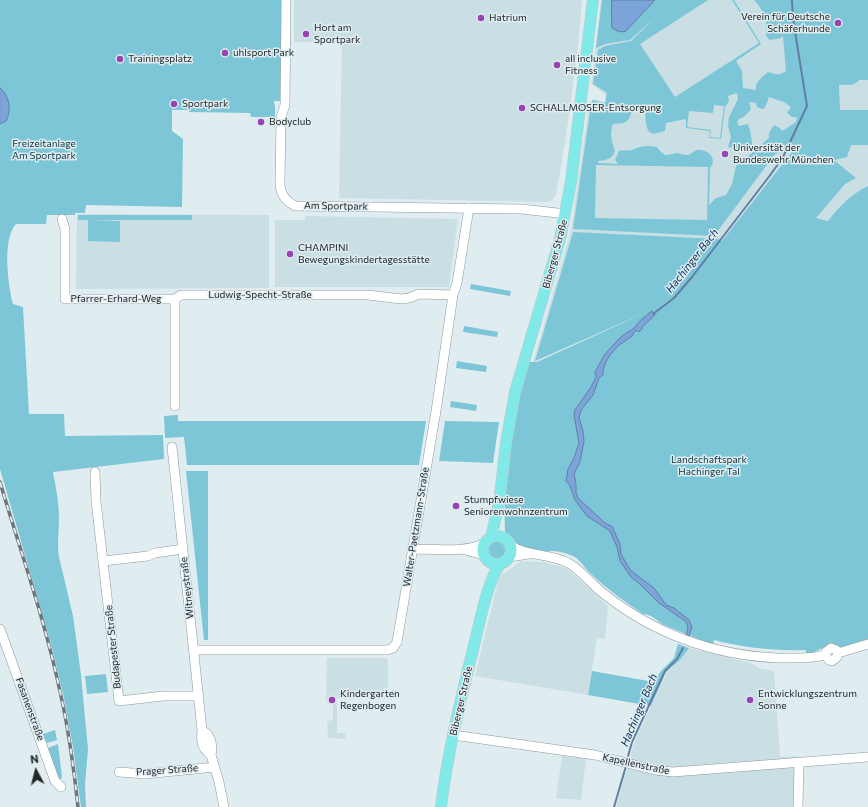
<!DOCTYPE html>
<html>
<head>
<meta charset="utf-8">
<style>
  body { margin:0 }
  #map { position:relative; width:868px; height:807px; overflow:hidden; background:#dfecf0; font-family:Commissioner,sans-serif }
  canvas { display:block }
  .north { position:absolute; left:16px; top:751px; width:40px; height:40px; -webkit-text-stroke:3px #dfecf0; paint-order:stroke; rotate:353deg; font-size:11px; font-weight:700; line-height:16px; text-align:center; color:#232729 }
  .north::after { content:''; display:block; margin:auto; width:14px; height:18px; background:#232729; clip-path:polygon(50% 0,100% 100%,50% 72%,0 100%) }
</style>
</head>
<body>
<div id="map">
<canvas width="868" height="807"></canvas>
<div class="north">N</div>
</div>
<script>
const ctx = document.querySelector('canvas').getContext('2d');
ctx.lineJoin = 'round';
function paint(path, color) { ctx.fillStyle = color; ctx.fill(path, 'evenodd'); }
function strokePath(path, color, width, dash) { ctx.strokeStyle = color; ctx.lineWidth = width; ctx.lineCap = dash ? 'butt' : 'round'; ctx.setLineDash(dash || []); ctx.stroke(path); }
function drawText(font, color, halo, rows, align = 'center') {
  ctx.font = font + ' Commissioner,sans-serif'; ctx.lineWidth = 3; ctx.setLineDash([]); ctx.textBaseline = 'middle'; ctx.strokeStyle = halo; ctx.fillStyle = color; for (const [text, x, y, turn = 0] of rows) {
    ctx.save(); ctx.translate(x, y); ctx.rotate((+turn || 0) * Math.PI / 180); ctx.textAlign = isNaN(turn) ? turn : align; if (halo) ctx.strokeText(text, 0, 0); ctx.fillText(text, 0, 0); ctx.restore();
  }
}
paint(new Path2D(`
  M294 0H582L578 47 565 143 556 195 550 202 339 198 342 43 294 42Z
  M601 0H868V212L533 363 571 230 589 104 593 99 605 102 606 95 591 84Z
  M77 214 269 215V288L76 289Z
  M305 216 458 219 449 287H275V220H305V250Z
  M521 561 542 562 563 567 571 572 608 606 605 639 597 638 588 695 475 676 499 577Z
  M689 648 751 663 759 668 774 671 780 757 796 756 794 807H616L634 743 667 672 680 660Z
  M327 658H387L388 664V686L380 694H368L356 697 337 698V733H345V739L330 738 328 737 327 722 333 719V706L326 702Z
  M562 756 586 759 581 800 556 798Z`), '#cadfe4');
paint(new Path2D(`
  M0 0H282L281 101H274L275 107V117H251L250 113 189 112V110H172V131L183 139 182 207 86 205 85 213H75V215H47L46 224H16C2 238 8 286 13 304L23 307 29 414H64L65 436 163 435 164 459 53 472C56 488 59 503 59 519 59 532 57 544 59 557L73 616 81 675 88 749 85 784 86 807H81L73 747 63 693 52 648 0 469Z
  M602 0H708L640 44 675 97 759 43 732 0H734L761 44 736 61 742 71 743 88 756 90C755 82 762 77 768 72 774 74 780 76 786 71L783 36 781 38 770 40 766 36C768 22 764 10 754 0H868V80H859C854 87 847 84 839 85L840 110H868V145H851L847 157 834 160 856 178 845 184 816 218 828 221C839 207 851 194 868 186V641L841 649 829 645 810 654H806V650C775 651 745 648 714 640L713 645 664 625C657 621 653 615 643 614 625 602 607 589 591 574 585 569 580 559 573 556 566 553 553 549 546 552L518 546 505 532C503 475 513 417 528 362H537L651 310 535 361 573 232 718 239 722 241 796 147 775 154 714 236 573 229 591 104 593 100 605 103 607 93 593 84 598 50 605 46 631 41 656 17 630 40 605 44 596 48ZM737 93 738 99 729 117 728 126 731 137 728 147 745 150 753 148 750 130 748 124 739 126 737 122 739 119 744 117 751 109 749 102 756 103 757 107 762 109 765 108 769 97 784 102 791 107 787 113 792 117H797L796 122 784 130H781L780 128 774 125 769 133V138L746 158 740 161 736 166 732 184 726 195 716 198 709 205 710 168C718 158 708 149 697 150 694 151 691 154 688 155 684 155 682 154 678 153 675 153 669 155 665 155L660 151 657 147C648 145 640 146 632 150 629 151 623 150 619 151L615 160 618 164 598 163 599 161C607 160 612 159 615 151 612 142 609 134 613 124L624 123 629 119 634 106 647 108C644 116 646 123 648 131L653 134 665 131 666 123 686 119V128L710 131 709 138 721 139 725 107 729 101 728 96ZM714 105 724 106 720 138 710 137 711 130 687 127 689 111 713 113ZM596 165 708 167 707 220 595 218Z
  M78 215H192V220H78Z
  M88 220 120 221V242L88 241Z
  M471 284 511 291 510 296 470 289Z
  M464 326 498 332 497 337 463 332Z
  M457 361 487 366 486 372 456 368Z
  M451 401 477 405 476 411 450 407Z
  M178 415V421H426L419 465H187L184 437 165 438 164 416Z
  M445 421 499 422 493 463 439 461Z
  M186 471H208V640H204Z
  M487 549a10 10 0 1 1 20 0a10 10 0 1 1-20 0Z
  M678 644 689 648 680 660 666 672 651 706 588 695 592 671 654 682 661 671 674 658Z
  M106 674 108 692 87 694 85 676Z
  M55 730 57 740 47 743 43 734Z
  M58 744 62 778 58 779 48 748Z`), '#7dc6d8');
const water = new Path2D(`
  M612 0H655L626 31C620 33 617 31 612 28Z
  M0 88C9 95 12 110 6 121L0 124Z
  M652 311 655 315 642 327V329L639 332 636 330 632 336 621 344H620C612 352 602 363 603 375L599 378 593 395 581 410 579 418 583 431 584 441 580 462 574 474 576 484V493L578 498 605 523 613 527 614 531 620 544 621 554 630 570 654 588 666 605 674 608 689 620 692 627 689 636 686 635C688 629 689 626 685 621L659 603 641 585 631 577 620 561 617 547 610 531 587 516 575 500 570 486 566 481 568 469 574 458 579 443 574 415 575 410 591 387 596 377 595 372 605 354 617 341 622 336 633 329 640 321Z`);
paint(water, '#7da4d8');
strokePath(water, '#627ea4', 1);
strokePath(new Path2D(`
  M653 314 674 298 692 277 771 174 783 157 807 106 793 19 792 0
  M627 760 632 742 665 671 677 659 683 648
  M614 807 626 766`), '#627ea4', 2);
const minor = new Path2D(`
  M286 0 285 105 281 117 280 184C281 195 285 200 295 206L522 209 566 214
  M62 219 65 229V299H175
  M175 299 181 295H368L401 299 409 298 419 294 453 295
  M175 406V299
  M172 447 202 730C201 741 201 748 211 755
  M95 472 96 501 119 701 163 696H199
  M510 545C527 557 552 553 570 564 583 572 592 585 604 594 655 634 713 655 777 658 793 658 810 659 825 655
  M412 549C431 549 469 553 484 543
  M465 550 480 554 485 557
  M509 557 529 554
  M103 561 148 556 155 553 183 549
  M0 629 55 781 61 787
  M194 650H387L393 648 397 642 436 411 453 295 457 283 469 208
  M838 653 868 644
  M825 655 829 660 832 661 837 657 838 653
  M825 655 826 652 831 648 836 650 838 653
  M202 730 208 735 211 741 212 749 211 755 219 782 224 807
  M453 735 595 755 655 770 673 772 868 757
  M119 772 145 774 215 767
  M798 807 799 763`);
const major = new Path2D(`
  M483 550a14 14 0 1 1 28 0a14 14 0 1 1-28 0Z
  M491 537 499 504 506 443 515 392 560 239 571 182 593 0
  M441 807C448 749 462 694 476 637 481 617 488 579 501 563`);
strokePath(minor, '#8c989b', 10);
strokePath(major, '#c6c7c7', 12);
strokePath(minor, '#fff', 9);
strokePath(major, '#82e9e9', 11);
const rail = new Path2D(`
  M0 482C21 553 46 623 61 696 69 732 74 770 78 807`);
strokePath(rail, '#6f7679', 3.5);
strokePath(rail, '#dfecf0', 2, [6]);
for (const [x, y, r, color] of [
  [481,18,4,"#9743b1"],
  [838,23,4,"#9743b1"],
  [306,34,4,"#9743b1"],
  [225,53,4,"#9743b1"],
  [120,59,4,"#9743b1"],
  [557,65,4,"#9743b1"],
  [174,104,4,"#9743b1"],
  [522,108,4,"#9743b1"],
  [261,122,4,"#9743b1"],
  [725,154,4,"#9743b1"],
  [290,254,4,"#9743b1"],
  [456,506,4,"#9743b1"],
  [332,700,4,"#9743b1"],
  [750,700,4,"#9743b1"]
]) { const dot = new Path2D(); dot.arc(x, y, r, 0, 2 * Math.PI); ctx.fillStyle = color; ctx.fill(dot); strokePath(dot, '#dfecf0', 1.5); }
drawText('10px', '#232729', '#dfecf0', [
  ["Verein für Deutsche",830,17,"right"],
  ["Schäferhunde",830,29,"right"],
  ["Hatrium",489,18],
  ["Hort am",314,28],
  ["Sportpark",314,40],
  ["uhlsport Park",233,53],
  ["Trainingsplatz",128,59],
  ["all inclusive",565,59],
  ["Fitness",565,71],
  ["Sportpark",182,104],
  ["SCHALLMOSER-Entsorgung",530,108],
  ["Bodyclub",269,122],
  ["Universität der",733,148],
  ["Bundeswehr München",733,160],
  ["CHAMPINI",298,248],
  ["Bewegungskindertagesstätte",298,260],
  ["Stumpfwiese",464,500],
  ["Seniorenwohnzentrum",464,512],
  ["Kindergarten",340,694],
  ["Regenbogen",340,706],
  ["Entwicklungszentrum",758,694],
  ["Sonne",758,706]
], 'left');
drawText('10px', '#0b353e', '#dfecf0', [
  ["Freizeitanlage",44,144],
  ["Am Sportpark",44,156],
  ["Landschaftspark",709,460],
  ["Hachinger Tal",709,472]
]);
drawText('10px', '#232729', '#dfecf0', [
  ["Am Sportpark",336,206,1],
  ["Biberger Straße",555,254,-75],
  ["Ludwig-Specht-Straße",260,295],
  ["Pfarrer-Erhard-Weg",116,299],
  ["Walter-Paetzmann-Straße",416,527,-81],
  ["Witneystraße",187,588,-96],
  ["Budapester Straße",113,647,-96],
  ["Biberger Straße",461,701,-77],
  ["Fasanenstraße",30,709,70],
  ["Kapellenstraße",636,764,12],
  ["Prager Straße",167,770,-4]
]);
drawText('italic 11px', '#0a3160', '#dfecf0', [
  ["Hachinger Bach",692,261,-52],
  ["Hachinger Bach",639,710,-67]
]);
</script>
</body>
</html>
